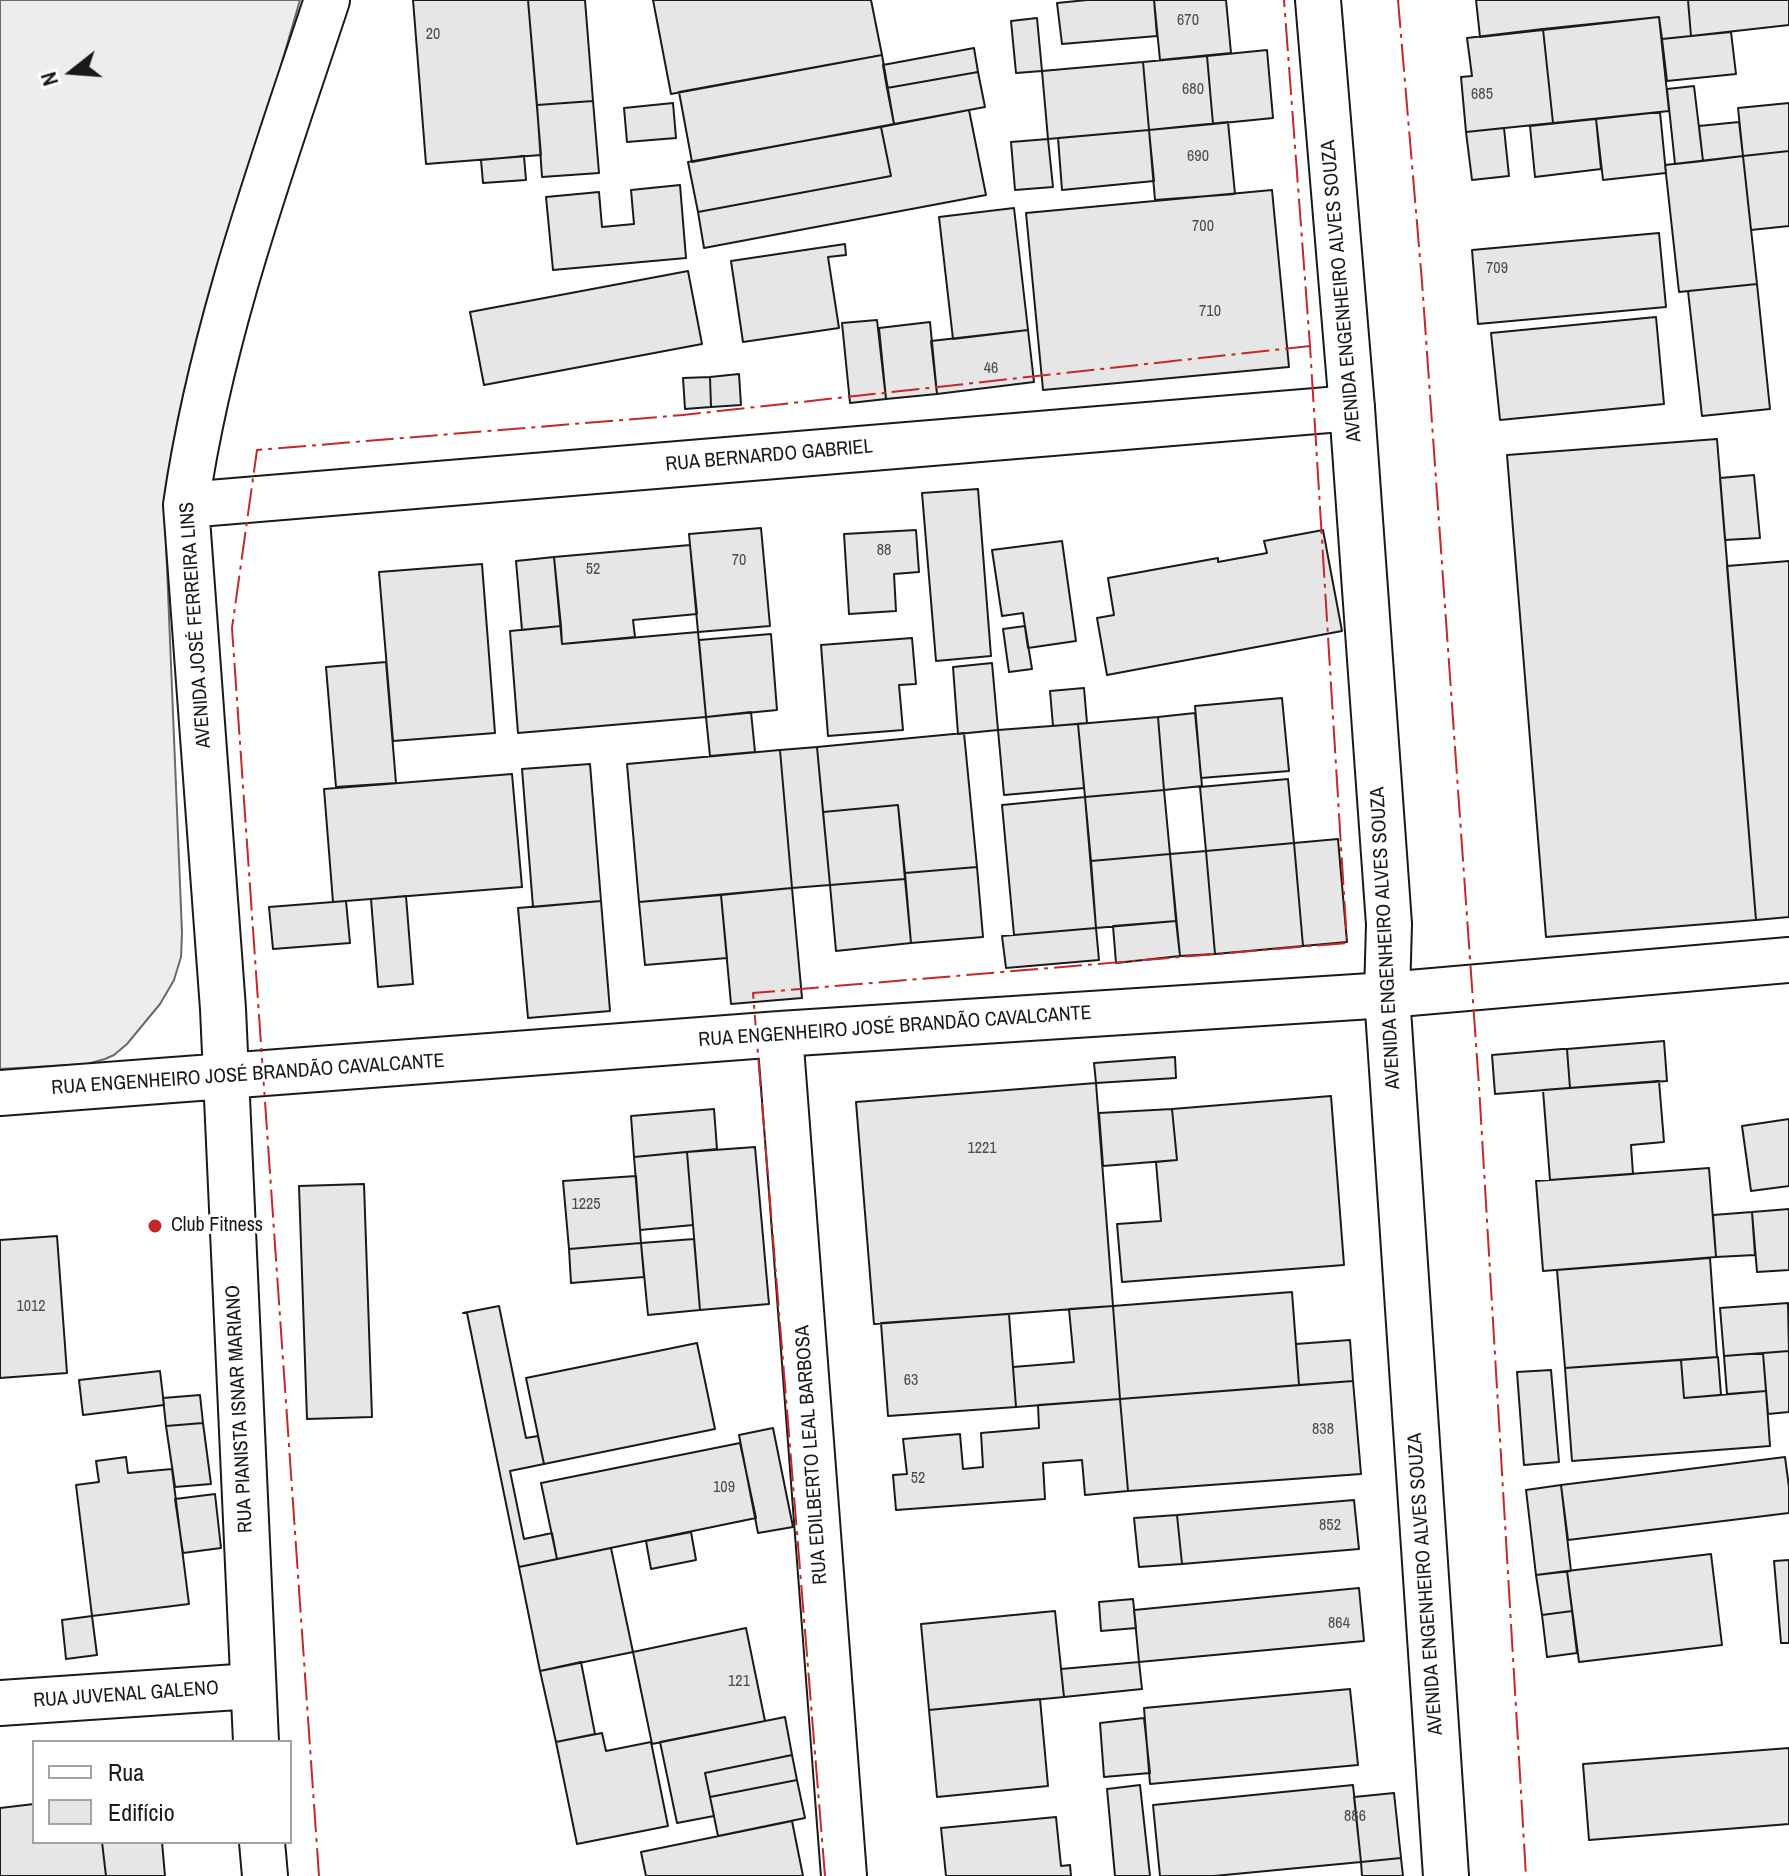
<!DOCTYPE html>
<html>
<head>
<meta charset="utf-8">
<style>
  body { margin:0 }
  #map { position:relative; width:1789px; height:1876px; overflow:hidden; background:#fff; font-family:"Archivo Narrow",sans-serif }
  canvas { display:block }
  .legend { position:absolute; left:32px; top:1740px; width:260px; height:104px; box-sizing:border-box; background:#fff; border:2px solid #a3a3a3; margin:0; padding:10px 14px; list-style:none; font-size:24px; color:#1a1a1a }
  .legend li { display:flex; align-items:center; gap:16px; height:40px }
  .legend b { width:40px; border:2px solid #a3a3a3 }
  .north { position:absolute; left:32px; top:32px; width:80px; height:80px; -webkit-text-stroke:6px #fff; paint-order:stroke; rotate:253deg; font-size:22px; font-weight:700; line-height:32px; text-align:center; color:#1a1a1a }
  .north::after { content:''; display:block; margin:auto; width:28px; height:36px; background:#1a1a1a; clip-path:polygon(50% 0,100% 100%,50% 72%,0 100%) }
</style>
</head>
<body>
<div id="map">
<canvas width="1789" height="1876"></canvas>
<ul class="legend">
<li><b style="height:10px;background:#fff"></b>Rua</li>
<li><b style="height:22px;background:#e6e6e6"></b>Edifício</li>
</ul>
<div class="north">N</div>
</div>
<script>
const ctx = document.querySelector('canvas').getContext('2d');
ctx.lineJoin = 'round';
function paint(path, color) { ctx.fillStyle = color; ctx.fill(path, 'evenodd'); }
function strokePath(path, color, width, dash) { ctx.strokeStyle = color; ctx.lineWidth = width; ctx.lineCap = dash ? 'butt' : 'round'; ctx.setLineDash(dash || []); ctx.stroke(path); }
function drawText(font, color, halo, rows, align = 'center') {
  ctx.font = font + ' "Archivo Narrow",sans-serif'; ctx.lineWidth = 6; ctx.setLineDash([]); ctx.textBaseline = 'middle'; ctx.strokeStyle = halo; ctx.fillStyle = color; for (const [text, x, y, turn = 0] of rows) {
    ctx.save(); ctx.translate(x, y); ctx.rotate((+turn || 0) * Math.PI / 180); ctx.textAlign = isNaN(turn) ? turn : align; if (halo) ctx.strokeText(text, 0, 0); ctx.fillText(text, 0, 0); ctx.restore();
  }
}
const built = new Path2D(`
  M0 0H300L209 314 169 471 165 518 182 933 181 957 174 980 160 1004 127 1044 114 1055 105 1059 87 1064 0 1069Z`);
paint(built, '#ededed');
strokePath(built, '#6a6a6a', 2);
const building = new Path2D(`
  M413 0H528L541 155 426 164Z
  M528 0H585L593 101 537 105Z
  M653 0H871L882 55 671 94Z
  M1087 0H1154L1157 36 1062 44 1057 3Z
  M1154 0H1226L1231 53 1160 60Z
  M1476 0H1688L1691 36 1662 39 1659 17 1480 37Z
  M1688 0H1789V25L1691 36Z
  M1659 17 1669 111 1553 123 1543 29Z
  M1037 18 1042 71 1016 73 1011 21Z
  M1543 29 1553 123 1466 132 1461 77 1472 76 1467 38Z
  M1731 32 1736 74 1667 81 1662 39Z
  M974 48 978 72 887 88 883 65Z
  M1267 50 1273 118 1213 124 1207 56Z
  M882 55 894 124 692 162 679 92Z
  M1207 56 1213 124 1149 130 1143 62Z
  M1143 62 1149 130 1048 139 1042 71Z
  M978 72 985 107 894 124 887 88Z
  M1694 86 1703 161 1675 164 1667 89Z
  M593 101 599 173 542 177 537 105Z
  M673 103 676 138 627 142 624 108Z
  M1789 103V151L1743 156 1738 108Z
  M969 110 986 195 704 248 698 212 891 176 881 127Z
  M1660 112 1666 173 1603 180 1596 119Z
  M1596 119 1601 169 1535 177 1530 126Z
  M1228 122 1235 194 1155 200 1149 130Z
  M1739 122 1743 156 1703 161 1699 126Z
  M881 127 891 176 698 212 688 162Z
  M1504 128 1509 176 1472 180 1466 132Z
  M1149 130 1154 181 1062 190 1058 138Z
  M1048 139 1053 187 1015 190 1011 142Z
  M1789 151V226L1751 230 1743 156Z
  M524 156 526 180 483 183 481 160Z
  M1743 156 1757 284 1679 292 1665 165Z
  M680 185 686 258 553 270 546 197 599 192 602 227 634 224 631 190Z
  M1272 190 1289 367 1043 390 1026 213Z
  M1014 208 1028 330 953 339 939 217Z
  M1659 233 1666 307 1478 324 1472 250Z
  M845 244 846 255 828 257 839 328 743 342 731 261Z
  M688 271 702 344 484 385 470 312Z
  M1757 284 1770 409 1702 416 1688 291Z
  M1656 317 1664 404 1500 420 1491 333Z
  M877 320 886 399 850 403 842 323Z
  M930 322 937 394 886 399 879 328Z
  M1028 330 1034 382 937 394 931 341Z
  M739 374 741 405 711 407 710 377Z
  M710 377 711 407 685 409 683 378Z
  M1717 439 1756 920 1546 937 1507 455Z
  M1754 475 1760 538 1725 540 1720 478Z
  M978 489 991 656 936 661 922 493Z
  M761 528 770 626 698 632 689 534Z
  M916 530 919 572 894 574 896 611 849 614 844 534Z
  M1323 530 1342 631 1107 675 1097 618 1114 615 1108 578 1218 558V562L1267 553 1264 541Z
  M1062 541 1076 641 1028 648 1023 613 1002 616 992 550Z
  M690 545 697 614 633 620 635 637 562 644 554 557Z
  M554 557 561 626 522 630 516 561Z
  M1789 561V917L1756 920 1727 566Z
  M482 564 495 733 393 741 379 572Z
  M561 626 562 644 698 632 706 717 518 733 510 631Z
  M1025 626 1032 669 1009 672 1003 629Z
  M771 634 777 710 706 717 699 640Z
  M912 638 916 684 899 685 903 730 828 736 821 645Z
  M386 662 396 783 336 787 326 667Z
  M992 663 998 730 958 734 953 667Z
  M1084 688 1087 723 1053 726 1050 691Z
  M1282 698 1289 771 1201 778 1195 706Z
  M751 712 755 752 710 756 706 717Z
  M1195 713 1202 786 1164 790 1158 717Z
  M1158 717 1164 790 1085 797 1078 724Z
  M1078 724 1084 788 1004 795 998 730Z
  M964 733 977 867 905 873 898 805 823 812 817 747Z
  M817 747 830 885 792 888 780 750Z
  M780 750 792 888 639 902 627 764Z
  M590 764 601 901 533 907 522 769Z
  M512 774 522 887 333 902 324 789Z
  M1288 779 1294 843 1206 851 1200 787Z
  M1164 790 1170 854 1091 861 1085 797Z
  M1085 797 1096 928 1014 935 1002 805Z
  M898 805 905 879 830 885 823 812Z
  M1338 839 1347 942 1303 946 1294 843Z
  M1294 843 1303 946 1215 954 1206 851Z
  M1206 851 1215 954 1180 956 1170 854Z
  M1170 854 1176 921 1096 928 1091 861Z
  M977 867 983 937 911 943 905 873Z
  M905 879 911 943 836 951 830 885Z
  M792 888 802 998 731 1004 721 895Z
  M721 895 727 958 645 965 639 902Z
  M406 896 413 984 378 987 371 899Z
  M346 901 350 943 273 949 269 907Z
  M601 901 610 1011 528 1018 518 908Z
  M1176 921 1180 956 1116 963 1113 926Z
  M1096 928 1099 960 1006 968 1002 936Z
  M1664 1041 1667 1081 1570 1088 1567 1049Z
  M1562 1049H1567L1570 1088 1495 1094 1492 1055Z
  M1175 1057 1176 1078 1096 1083 1094 1063Z
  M1659 1081 1664 1142 1631 1145 1633 1174 1550 1180 1543 1090Z
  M1096 1083 1113 1306 874 1324 856 1102Z
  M1331 1096 1344 1265 1122 1282 1117 1224 1161 1221 1156 1162 1177 1160 1172 1109Z
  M714 1109 717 1149 634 1157 631 1116Z
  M1172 1109 1177 1160 1103 1166 1099 1113Z
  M1789 1119V1186L1751 1191 1742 1126Z
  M755 1147 769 1304 700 1310 687 1152Z
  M687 1152 693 1225 640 1230 634 1157Z
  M1709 1168 1716 1257 1543 1271 1536 1181Z
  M636 1176 641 1243 569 1249 563 1181Z
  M364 1184 372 1417 307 1419 299 1186Z
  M1789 1209V1270L1757 1272 1752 1212Z
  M1752 1212 1755 1255 1716 1257 1713 1215Z
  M57 1236 67 1373 0 1378V1240Z
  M694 1239 700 1310 648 1315 641 1243Z
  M641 1243 644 1277 571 1283 569 1249Z
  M1710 1258 1717 1357 1565 1368 1557 1270Z
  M1292 1292 1299 1385 1120 1399 1113 1306Z
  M1788 1303 1789 1351 1724 1356 1720 1308Z
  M499 1306 526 1438 538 1436 544 1464 510 1471 524 1539 552 1533 557 1559 519 1567 467 1313H463Z
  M1113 1306 1120 1399 1016 1407 1013 1367 1074 1362 1069 1309Z
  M1009 1314 1016 1407 888 1416 881 1323Z
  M1350 1340 1353 1381 1299 1385 1296 1344Z
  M697 1343 715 1429 544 1464 526 1378Z
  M1789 1351V1412L1768 1414 1763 1353Z
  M1763 1353 1766 1391 1727 1394 1724 1356Z
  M1718 1357 1721 1395 1684 1398 1681 1360Z
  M1681 1360 1684 1398 1766 1391 1770 1446 1572 1461 1565 1368Z
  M1551 1370 1559 1462 1524 1465 1517 1372Z
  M160 1371 164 1405 83 1415 79 1380Z
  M1353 1381 1361 1474 1128 1491 1120 1399Z
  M200 1395 203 1423 166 1426 163 1398Z
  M1120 1399 1128 1491 1085 1495 1082 1460 1043 1463 1045 1499 896 1510 893 1475 907 1474 903 1439 960 1434 963 1469 983 1467 981 1433 1039 1428 1038 1405Z
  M203 1423 211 1484 175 1487 166 1426Z
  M773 1428 793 1527 758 1533 739 1435Z
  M740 1443 756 1518 557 1559 541 1483Z
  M126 1457 128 1473 172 1469 189 1604 92 1616 76 1485 99 1482 96 1461Z
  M1785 1457 1789 1487V1513L1568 1540 1561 1485Z
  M1561 1485 1571 1571 1536 1575 1526 1490Z
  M215 1494 221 1548 183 1553 175 1499Z
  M1354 1500 1359 1549 1182 1564 1177 1515Z
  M1177 1515 1182 1564 1139 1567 1134 1518Z
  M691 1532 696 1560 651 1569 646 1541Z
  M611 1548 633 1652 540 1671 519 1567Z
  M1711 1554 1722 1645 1579 1662 1567 1571Z
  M1789 1560V1643H1781L1774 1561Z
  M1567 1571 1572 1611 1542 1615 1536 1575Z
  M1359 1588 1364 1641 1139 1662 1134 1610Z
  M1133 1599 1136 1628 1101 1631 1099 1602Z
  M1055 1611 1064 1697 929 1710 921 1624Z
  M1572 1611 1577 1653 1547 1657 1542 1615Z
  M92 1616 97 1655 66 1659 62 1620Z
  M746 1628 765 1721 652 1744 633 1652Z
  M581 1662 595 1734 556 1742 540 1671Z
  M1139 1662 1142 1689 1064 1697 1061 1669Z
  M1350 1689 1358 1765 1150 1784 1144 1708Z
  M1040 1699 1048 1786 937 1797 929 1710Z
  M785 1717 792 1755 705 1773 714 1816 677 1823 660 1742Z
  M1144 1718 1150 1773 1104 1777 1100 1723Z
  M602 1733 606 1751 651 1742 668 1826 577 1844 556 1742Z
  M1789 1748V1824L1589 1840 1583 1764Z
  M792 1755 797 1780 710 1797 705 1773Z
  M797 1780 805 1818 718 1836 710 1797Z
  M1140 1785 1150 1876H1115L1107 1789Z
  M1353 1785 1361 1862 1214 1876H1160L1153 1805Z
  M1394 1793 1401 1858 1361 1862 1354 1797Z
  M34 1804V1842H102L106 1876H0V1808Z
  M1056 1817 1061 1866 1070 1865 1071 1876H946L941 1828Z
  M792 1821 803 1876H646L641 1852Z
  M102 1842H162L165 1876H106Z
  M1401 1858 1403 1876H1362L1361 1862Z`);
paint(building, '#e6e6e6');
strokePath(building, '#1a1a1a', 2);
const minor = new Path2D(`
  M186 505 1352 408
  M780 1034 844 1876
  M0 1093 780 1034 1387 995 1789 960
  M0 1703 252 1686
  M256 1742 223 1009 186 505C211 332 272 166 327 0
  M262 1842 265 1876`);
const secondary = new Path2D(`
  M1318 0 1352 408 1389 924 1387 995 1446 1876`);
strokePath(minor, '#1a1a1a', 48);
strokePath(secondary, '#1a1a1a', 48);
strokePath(minor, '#fff', 44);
strokePath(secondary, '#fff', 44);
strokePath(new Path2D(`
  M1398 0 1422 282 1479 1086 1526 1876
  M319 1876 232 628 257 450 683 415 1310 346
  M825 1876 753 993 1347 943 1310 346 1284 0`), '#c62828', 2, [28, 6, 4, 6]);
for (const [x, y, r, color] of [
  [155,1226,8,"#c62828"]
]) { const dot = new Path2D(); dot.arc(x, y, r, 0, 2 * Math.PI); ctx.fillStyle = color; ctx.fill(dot); strokePath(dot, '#fff', 3); }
drawText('16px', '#4d4d4d', null, [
  ["670",1188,21],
  ["20",433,35],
  ["680",1193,90],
  ["685",1482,95],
  ["690",1198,157],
  ["700",1203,227],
  ["709",1497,269],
  ["710",1210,312],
  ["46",991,369],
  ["88",884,551],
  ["70",739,561],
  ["52",593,570],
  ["1221",982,1149],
  ["1225",586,1205],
  ["1012",31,1307],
  ["63",911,1381],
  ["838",1323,1430],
  ["52",918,1479],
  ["109",724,1488],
  ["852",1330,1526],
  ["864",1339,1624],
  ["121",739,1682],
  ["886",1355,1817]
]);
drawText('20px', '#1a1a1a', '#fff', [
  ["AVENIDA ENGENHEIRO ALVES SOUZA",1342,291,-95],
  ["RUA BERNARDO GABRIEL",769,456,-5],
  ["AVENIDA JOSÉ FERREIRA LINS",196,625,-94],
  ["AVENIDA ENGENHEIRO ALVES SOUZA",1386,938,-93],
  ["RUA ENGENHEIRO JOSÉ BRANDÃO CAVALCANTE",895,1027,-4],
  ["RUA ENGENHEIRO JOSÉ BRANDÃO CAVALCANTE",248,1075,-4],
  ["RUA PIANISTA ISNAR MARIANO",240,1409,-93],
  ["RUA EDILBERTO LEAL BARBOSA",812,1455,-94],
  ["AVENIDA ENGENHEIRO ALVES SOUZA",1426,1584,-94],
  ["RUA JUVENAL GALENO",126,1695,-4]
]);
drawText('20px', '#1a1a1a', '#fff', [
  ["Club Fitness",171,1226]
], 'left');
</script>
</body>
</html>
